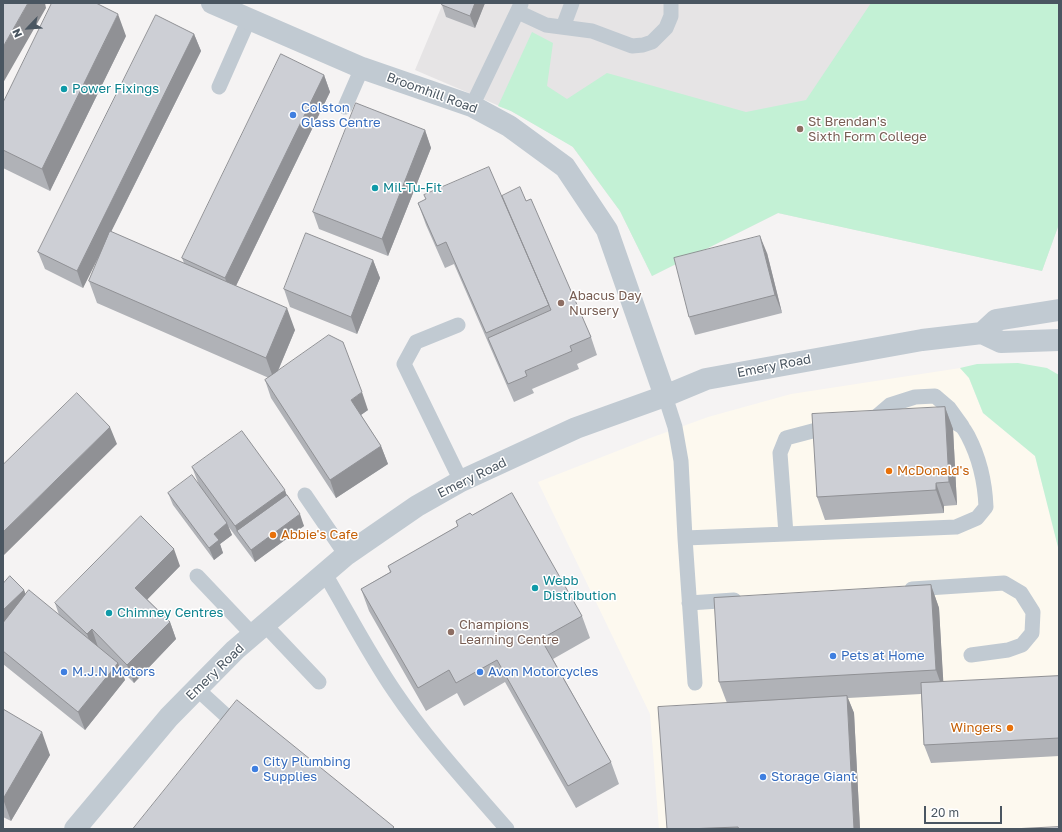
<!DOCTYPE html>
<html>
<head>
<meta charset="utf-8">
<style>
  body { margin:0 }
  #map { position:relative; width:1062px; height:832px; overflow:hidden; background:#f5f3f3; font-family:"Golos Text",sans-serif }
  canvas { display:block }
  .frame { position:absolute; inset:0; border:4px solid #4a5661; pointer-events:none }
  .north { position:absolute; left:8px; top:8px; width:40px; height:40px; -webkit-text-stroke:3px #fff; paint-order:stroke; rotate:245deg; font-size:11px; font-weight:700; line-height:16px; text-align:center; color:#4a5661 }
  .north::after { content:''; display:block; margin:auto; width:14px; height:18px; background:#4a5661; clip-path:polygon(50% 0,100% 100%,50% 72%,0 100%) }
  .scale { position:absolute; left:924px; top:806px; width:78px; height:18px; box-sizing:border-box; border:2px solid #4a5661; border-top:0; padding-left:5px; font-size:12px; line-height:14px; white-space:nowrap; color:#4a5661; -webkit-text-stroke:3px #fff; paint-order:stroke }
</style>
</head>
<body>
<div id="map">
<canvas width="1062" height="832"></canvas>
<div class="frame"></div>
<div class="north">N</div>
<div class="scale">20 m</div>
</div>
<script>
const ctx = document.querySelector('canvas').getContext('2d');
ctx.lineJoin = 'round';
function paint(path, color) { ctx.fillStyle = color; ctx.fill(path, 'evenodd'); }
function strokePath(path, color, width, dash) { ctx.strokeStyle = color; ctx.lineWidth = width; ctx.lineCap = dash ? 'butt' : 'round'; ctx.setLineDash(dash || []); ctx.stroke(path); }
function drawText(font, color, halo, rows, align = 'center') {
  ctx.font = font + ' "Golos Text",sans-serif'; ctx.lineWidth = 3; ctx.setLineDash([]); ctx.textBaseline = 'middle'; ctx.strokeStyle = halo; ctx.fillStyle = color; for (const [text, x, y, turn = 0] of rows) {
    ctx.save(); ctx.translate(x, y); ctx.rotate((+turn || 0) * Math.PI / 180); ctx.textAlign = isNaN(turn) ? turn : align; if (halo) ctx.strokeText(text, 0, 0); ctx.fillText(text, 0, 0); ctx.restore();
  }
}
paint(new Path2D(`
  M960 368 969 378 983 413 1035 456 1059 551V829H659L650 714 538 482 653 437 708 417 791 394Z`), '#fdf9ef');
paint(new Path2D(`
  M443 3H1059V224L1042 271 778 213 652 276 620 211 572 146 511 111 415 70Z`), '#e6e4e5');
paint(new Path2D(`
  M871 3H1059V224L1042 271 778 213 652 276 620 211 573 147 511 111 498 106 532 32 553 43 547 86 567 99 607 73 746 112 806 100Z
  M1018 363 1047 368 1059 375V551L1035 456 983 413 969 378 960 368 977 364Z`), '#c3f1d5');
strokePath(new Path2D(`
  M518 12 546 25 592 31 632 46 643 45 652 42 666 28 671 16V3
  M563 27 572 3
  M219 87 249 19
  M472 106 521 4
  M345 107 362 68
  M458 325 416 342 404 364 461 481
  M665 396 675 427 681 461 685 538 695 683
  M931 420C942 420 952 419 961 426 964 428 966 433 968 436 980 459 985 482 986 507L977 518 956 527 786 534 780 453 786 438 824 428Z
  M869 423 890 405 915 397 935 396 949 408 962 426
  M305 495 346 555
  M685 538 786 534
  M325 574C348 613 369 654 395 692 428 741 468 784 507 829
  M197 576 253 635
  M912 589 1004 583 1021 593 1033 612 1032 633 1022 645 1008 650 971 655
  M689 603 734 600
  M265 625 319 682
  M197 689 232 721 224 730`), '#c1cad2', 15);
strokePath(new Path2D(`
  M212 3 362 68 472 106 509 126 565 167 607 230 665 396
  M982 333 996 320 1059 310
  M75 829 169 717 235 650 346 555 417 506 461 481 576 428 665 396 706 379 922 340 982 333 1001 342 1059 340`), '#c1cad2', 22);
paint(new Path2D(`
  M442 3H485L475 28 446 17 442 5Z
  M194 34 201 51 111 232 184 263 182 258 324 75 330 92 236 286 295 330 278 371 368 410 361 415 381 446 388 464 336 498 271 398 265 380 269 378 97 303 89 281 100 254 83 288 45 269 38 252Z
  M126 36 50 191 3 168V103Z
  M425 130 431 148 388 256 319 229 313 212Z
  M502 196 526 201 591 337 597 355 577 364 579 369 532 389 534 393 514 402 454 264 445 268 426 225 418 203Z
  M767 253 782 313 695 335 689 317Z
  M373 260 380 278 357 334 290 307 284 289Z
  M945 407 953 429 957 505 944 506V513L825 520 817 497Z
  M192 467 287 495 304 526 255 562 228 526 232 535 220 544 223 553 214 560 173 505 168 493 199 485Z
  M472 515 582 616 590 638 553 659 611 762 619 784 576 808 505 682 464 706 457 693 426 711 369 611 361 589 390 572 388 566 458 526 456 521Z
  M180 566 147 599 170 622 176 639 134 683 121 670 125 680 85 730 3 664V584L24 590 26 595 59 615 55 603Z
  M931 585 939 608 943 682 1059 676V756L931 763 924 745 921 694 848 698 854 713 860 829H667L727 703 719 682Z
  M3 709 50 755 11 821 3 817Z`), '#b0b2b7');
paint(new Path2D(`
  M28 3H45L46 8 3 83V47Z
  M475 3H485L475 28 470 16Z
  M118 14 126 36 50 191 42 169Z
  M194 34 201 51 83 288 77 271Z
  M324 75 330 92 231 296 225 278Z
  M425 130 431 148 388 256 382 239Z
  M760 236 767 253 782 313 775 295Z
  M373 260 380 278 357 334 351 317Z
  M287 308 295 330 274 380 266 358Z
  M362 392 368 410 358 417 351 400Z
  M945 407 953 429 957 505 949 482Z
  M110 427 117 444 3 556V532Z
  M381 446 388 464 336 498 330 480Z
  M936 483 944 506V513L936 490Z
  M285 490 291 508 237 531 235 526Z
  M300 514 304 526 255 562 251 550Z
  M227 523 232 535 220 544 223 553 214 560 209 548 214 534Z
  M174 549 180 566 142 605 135 588Z
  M931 585 939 608 944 693 936 670Z
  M24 590 28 602 3 627V610Z
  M170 622 176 639 134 683 127 665Z
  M92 629 98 647 93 652 87 634Z
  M118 663 125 680 85 730 78 712Z
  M847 696 854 713 860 829H854Z
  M42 732 50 755 11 821 3 799Z`), '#909195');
const building = new Path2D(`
  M3 3H28L3 47Z
  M52 3H96L118 14 42 169 3 150V103Z
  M442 3H475L470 16 442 5Z
  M156 15 194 34 77 271 38 252Z
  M281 54 324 75 225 278 182 258Z
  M356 103 425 130 382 239 313 212Z
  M489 167 549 305 486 333 446 242 437 246 418 203 426 199 424 195Z
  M520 187 526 201 531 199 591 337 570 346 572 351 525 371 527 376 508 384 488 338 551 310 502 196Z
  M110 231 287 308 266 358 89 281Z
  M306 233 373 260 351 317 284 289Z
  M760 236 775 295 689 317 674 258Z
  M329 335 343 342 362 392 351 400 381 446 330 480 265 380Z
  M77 393 110 427 3 532V465Z
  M945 407 949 482 936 483V490L817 497 812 414Z
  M242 431 285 490 235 526 192 467Z
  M192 475 227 523 214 534 219 540 209 548 168 493Z
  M512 493 582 616 541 639 611 762 568 786 497 660 456 683 449 670 418 688 361 589 391 572 388 566 458 526 456 521 470 513 472 515Z
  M287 495 300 514 251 550 237 531Z
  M141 516 174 549 135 588 170 622 127 665 92 629 87 634 55 603Z
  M10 576 24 590 3 610V584Z
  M931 585 936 670 719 682 714 598Z
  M29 590 118 663 78 712 3 651V623Z
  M1059 676V738L924 745 921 683Z
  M847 696 854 829H739L738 827 686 829H667L658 707Z
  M237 700 394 827 392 829H133Z
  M3 709 42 732 3 799Z
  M1059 827V829H1012Z`);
paint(building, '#cdcfd5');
strokePath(building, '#909195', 1);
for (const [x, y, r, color] of [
  [64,89,4,"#0f9aa8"],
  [293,115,4,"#3f7fe0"],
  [800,129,4,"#8d6e63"],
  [375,188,4,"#0f9aa8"],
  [561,303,4,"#8d6e63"],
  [889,471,4,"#e8710a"],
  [273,535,4,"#e8710a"],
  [535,588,4,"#0f9aa8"],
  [109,613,4,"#0f9aa8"],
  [451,632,4,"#8d6e63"],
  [833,656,4,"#3f7fe0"],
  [64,672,4,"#3f7fe0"],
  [480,672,4,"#3f7fe0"],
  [1010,728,4,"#e8710a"],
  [255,769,4,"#3f7fe0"],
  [763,777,4,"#3f7fe0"]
]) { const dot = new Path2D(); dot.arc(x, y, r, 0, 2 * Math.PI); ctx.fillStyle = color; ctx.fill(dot); strokePath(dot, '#fff', 1.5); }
drawText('13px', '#0d838f', '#fff', [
  ["Power Fixings",72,89],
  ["Mil-Tu-Fit",383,188],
  ["Webb",543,581],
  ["Distribution",543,596],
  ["Chimney Centres",117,613]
], 'left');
drawText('13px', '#4a5661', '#fff', [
  ["Broomhill Road",432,93,20],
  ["Emery Road",774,366,-11],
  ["Emery Road",472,478,-26],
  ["Emery Road",215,672,-44]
]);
drawText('13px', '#366cbe', '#fff', [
  ["Colston",301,108],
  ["Glass Centre",301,123],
  ["Pets at Home",841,656],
  ["M.J.N Motors",72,672],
  ["Avon Motorcycles",488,672],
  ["City Plumbing",263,762],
  ["Supplies",263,777],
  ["Storage Giant",771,777]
], 'left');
drawText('13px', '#785e54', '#fff', [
  ["St Brendan's",808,122],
  ["Sixth Form College",808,137],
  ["Abacus Day",569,296],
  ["Nursery",569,311],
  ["Champions",459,625],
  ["Learning Centre",459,640]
], 'left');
drawText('13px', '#c56008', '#fff', [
  ["McDonald's",897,471],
  ["Abbie's Cafe",281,535],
  ["Wingers",1002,728,"right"]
], 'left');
</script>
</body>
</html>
